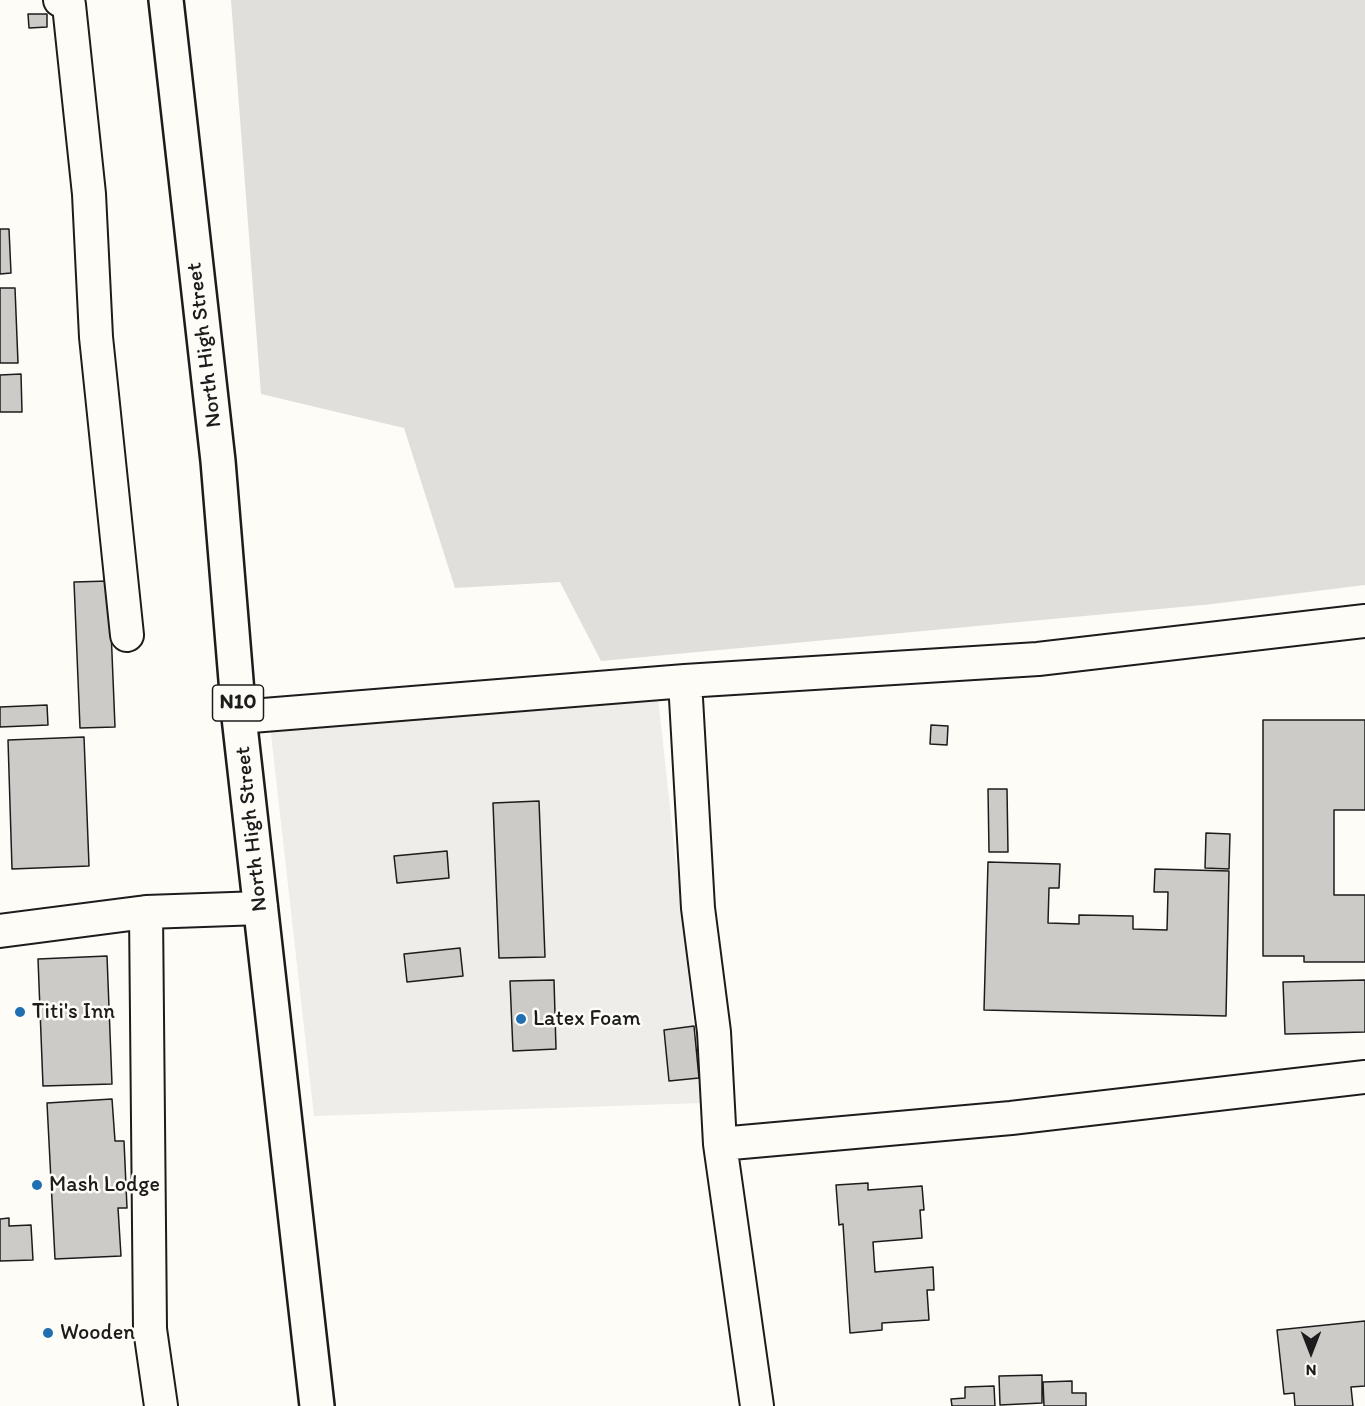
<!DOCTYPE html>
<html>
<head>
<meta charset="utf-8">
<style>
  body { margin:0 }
  #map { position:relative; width:1365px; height:1406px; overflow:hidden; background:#fdfcf7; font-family:Itim,sans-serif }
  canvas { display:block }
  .north { position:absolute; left:1281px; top:1322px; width:60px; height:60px; -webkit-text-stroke:4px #fdfcf7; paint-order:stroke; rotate:180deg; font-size:16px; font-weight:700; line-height:24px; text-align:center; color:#1c1c1c }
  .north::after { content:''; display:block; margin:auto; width:21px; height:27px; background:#1c1c1c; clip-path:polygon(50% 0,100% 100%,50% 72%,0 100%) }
</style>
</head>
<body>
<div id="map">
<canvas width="1365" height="1406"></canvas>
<div class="north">N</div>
</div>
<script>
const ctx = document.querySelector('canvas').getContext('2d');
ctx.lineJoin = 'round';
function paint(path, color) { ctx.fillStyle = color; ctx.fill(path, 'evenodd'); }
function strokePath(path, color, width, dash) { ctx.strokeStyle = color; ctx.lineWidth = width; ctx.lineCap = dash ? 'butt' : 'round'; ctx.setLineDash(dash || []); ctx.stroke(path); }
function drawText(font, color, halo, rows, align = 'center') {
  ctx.font = font + ' Itim,sans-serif'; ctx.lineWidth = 5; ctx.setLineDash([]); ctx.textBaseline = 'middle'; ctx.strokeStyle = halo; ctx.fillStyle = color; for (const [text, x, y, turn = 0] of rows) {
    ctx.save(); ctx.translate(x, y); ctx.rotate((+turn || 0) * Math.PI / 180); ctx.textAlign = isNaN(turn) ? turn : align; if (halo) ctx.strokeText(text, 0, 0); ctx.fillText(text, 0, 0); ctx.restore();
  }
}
paint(new Path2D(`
  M658 697 702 1103 314 1116 270 725Z`), '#eeede9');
paint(new Path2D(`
  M231 0H1365V585L1213 604 601 661 560 582 455 588 404 428 261 394Z`), '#e0dfdb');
const building = new Path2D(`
  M28 14H47V27L29 28Z
  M0 229H9L11 273 0 274Z
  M0 288H15L18 363H0Z
  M21 374 22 412H0V375Z
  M109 581 115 727 80 728 74 582Z
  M47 705 48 725 0 727V707Z
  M1263 720H1365V810H1334V895H1365V962H1304V956H1263Z
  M931 725 948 726 947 745 930 744Z
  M84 737 89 866 12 869 8 740Z
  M988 789H1007L1008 852H989Z
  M539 801 545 957 499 958 493 803Z
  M1206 833 1230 834 1229 869 1205 868Z
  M447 851 449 878 397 883 394 856Z
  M988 862 1060 864 1059 888H1049L1048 923 1079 924V915L1133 916V929L1167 930 1168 892H1154L1155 869 1229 871 1226 1016 984 1010Z
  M460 948 463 976 407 982 404 954Z
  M107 956 112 1084 43 1086 38 959Z
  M554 980 556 1049 513 1051 510 981Z
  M1365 980V1032L1285 1034 1283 982Z
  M694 1026 699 1078 669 1081 664 1030Z
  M112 1099 115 1141H124L127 1208H118L121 1256 55 1259 47 1103Z
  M868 1183V1190L922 1186 924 1210H920L922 1238 873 1242 875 1272 933 1267 934 1290H927L929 1320 882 1323V1330L850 1333 843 1224 839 1225 836 1185Z
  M9 1218V1226L31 1225 33 1260 0 1261V1219Z
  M1365 1321V1386L1351 1387 1353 1406H1295L1294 1393 1284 1394 1277 1330Z
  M1042 1375V1403L1000 1405 999 1376Z
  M1072 1381V1393H1086V1406H1044L1043 1382Z
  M994 1386 995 1406H952L951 1399 965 1398V1387Z`);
paint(building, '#cccbc8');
strokePath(building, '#1c1c1c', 1.5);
const street = new Path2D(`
  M60 0 69 5 89 194 96 337 127 635
  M685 681 698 908 714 1032 720 1144 757 1406
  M239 717 685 681 1038 659 1365 621
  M146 912 150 1329 161 1406
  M0 931 146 912 261 908
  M720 1144 1011 1118 1365 1077`);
const highway = new Path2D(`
  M166 0 218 461 239 717 317 1406`);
strokePath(street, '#1c1c1c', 36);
strokePath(highway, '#1c1c1c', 38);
strokePath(street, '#fdfcf7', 32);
strokePath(highway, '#fdfcf7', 33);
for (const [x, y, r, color] of [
  [20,1012,6,"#1f6fb2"],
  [521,1019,6,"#1f6fb2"],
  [37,1185,6,"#1f6fb2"],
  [48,1333,6,"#1f6fb2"]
]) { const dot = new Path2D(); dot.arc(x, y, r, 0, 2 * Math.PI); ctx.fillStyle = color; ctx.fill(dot); strokePath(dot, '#fdfcf7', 2); }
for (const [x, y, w] of [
  [238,703,51]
]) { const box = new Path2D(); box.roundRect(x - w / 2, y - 18, w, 36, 4.5); ctx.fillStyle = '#fdfcf7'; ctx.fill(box); strokePath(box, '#1c1c1c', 1.5); }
drawText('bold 21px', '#1c1c1c', null, [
  ["N10",238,703]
]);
drawText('22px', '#1c1c1c', '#fdfcf7', [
  ["North High Street",205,345,-97],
  ["North High Street",252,829,-96]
]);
drawText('22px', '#1c1c1c', '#fdfcf7', [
  ["Titi's Inn",32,1012],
  ["Latex Foam",533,1019],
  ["Mash Lodge",49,1185],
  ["Wooden",60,1333]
], 'left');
</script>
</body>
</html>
